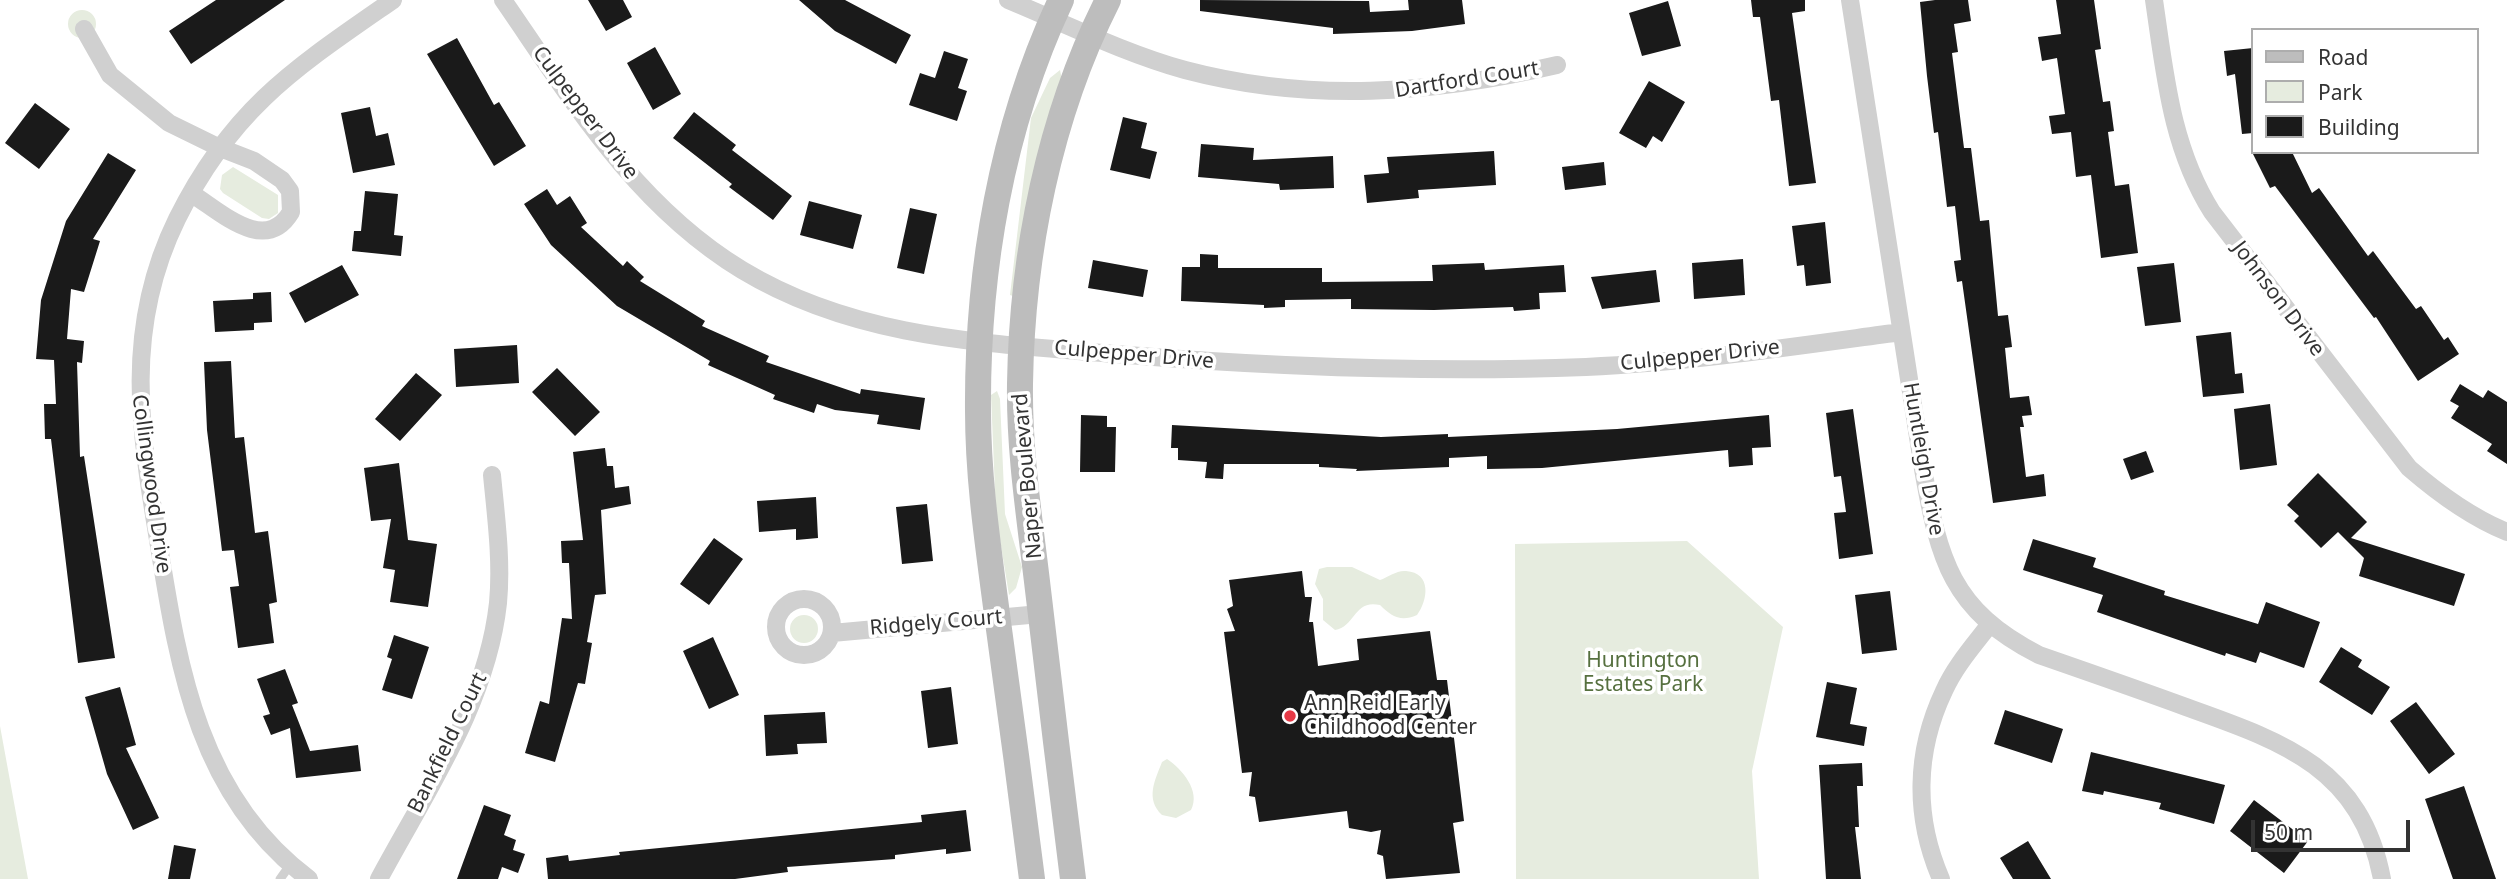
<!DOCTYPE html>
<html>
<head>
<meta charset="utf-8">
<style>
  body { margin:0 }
  #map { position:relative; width:2507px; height:879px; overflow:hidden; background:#fff; font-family:"Noto Sans",sans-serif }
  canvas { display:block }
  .legend { position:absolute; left:2251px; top:28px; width:228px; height:126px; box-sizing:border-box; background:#fff; border:2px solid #adadad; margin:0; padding:9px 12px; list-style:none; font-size:21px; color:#333 }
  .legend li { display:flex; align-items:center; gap:14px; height:35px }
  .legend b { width:35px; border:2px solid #adadad }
  .scale { position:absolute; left:2251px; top:820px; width:159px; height:32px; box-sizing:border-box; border:4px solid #333; border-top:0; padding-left:9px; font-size:21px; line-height:24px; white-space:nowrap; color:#333; -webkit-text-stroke:5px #fff; paint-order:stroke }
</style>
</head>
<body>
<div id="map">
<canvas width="2507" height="879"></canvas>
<ul class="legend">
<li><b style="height:9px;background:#bdbdbd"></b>Road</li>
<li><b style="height:19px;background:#e6ecdf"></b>Park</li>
<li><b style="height:19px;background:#1a1a1a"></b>Building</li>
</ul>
<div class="scale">50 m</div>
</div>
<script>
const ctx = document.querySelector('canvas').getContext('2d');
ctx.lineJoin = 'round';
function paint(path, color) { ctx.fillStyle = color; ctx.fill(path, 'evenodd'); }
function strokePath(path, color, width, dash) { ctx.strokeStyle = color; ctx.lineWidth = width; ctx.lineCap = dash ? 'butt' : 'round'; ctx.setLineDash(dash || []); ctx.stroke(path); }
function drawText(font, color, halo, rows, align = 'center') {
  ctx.font = font + ' "Noto Sans",sans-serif'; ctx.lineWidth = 7; ctx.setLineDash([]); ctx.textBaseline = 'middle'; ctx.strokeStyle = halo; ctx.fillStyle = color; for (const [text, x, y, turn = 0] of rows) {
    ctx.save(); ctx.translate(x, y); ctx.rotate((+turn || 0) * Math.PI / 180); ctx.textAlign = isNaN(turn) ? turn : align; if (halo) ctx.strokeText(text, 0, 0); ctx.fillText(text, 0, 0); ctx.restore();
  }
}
paint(new Path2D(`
  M68 24a14 14 0 1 1 28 0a14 14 0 1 1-28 0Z
  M1060 70 1062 80 1013 296 1010 295 1031 118 1050 78Z
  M233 167 278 195V213L269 219 262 218 223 193 220 189 222 175Z
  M997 391 1000 399 1005 514 1022 567 1016 588 1009 595 996 515 991 395Z
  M1687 541 1783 627 1752 771 1759 879H1516L1515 544Z
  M1327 567H1352L1380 580C1388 577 1397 570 1406 571 1432 573 1428 600 1417 615 1401 622 1392 617 1380 605 1354 599 1356 626 1335 630L1323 620V599L1315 584 1319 569Z
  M790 629a14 14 0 1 1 28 0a14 14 0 1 1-28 0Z
  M0 726 28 879H0Z
  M1167 759C1182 769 1201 791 1191 810L1176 818 1162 815C1145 799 1155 780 1162 762Z`), '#e6ecdf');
paint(new Path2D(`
  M216 0H285L191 64 169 31Z
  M588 0H623L632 17 606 31Z
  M799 0H845L911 35 896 64 835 31Z
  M1200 0 1369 1 1370 12 1409 10 1408 0H1462L1465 24 1412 31 1333 34V28L1200 11Z
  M1751 0H1805V11L1792 13 1816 183 1789 186 1779 100 1771 101 1760 17H1753Z
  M1935 0H1968L1971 21 1954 24 1958 52 1952 53 1964 148H1971L1980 221 1989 220 1998 316 2008 315 2012 347 2005 348 2010 398 2029 396 2032 415 2022 416 2024 427H2020L2026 477 2044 474 2046 496 1993 503 1962 281 1957 282 1954 261 1961 260 1955 206 1947 207 1938 132 1934 133 1927 76 1920 2Z
  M2056 0H2094L2101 49 2095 50 2103 102 2110 101 2114 131 2108 132 2115 186 2129 184 2138 253 2101 258 2091 175 2076 177 2071 132 2052 134 2049 116 2065 114 2057 58 2042 61 2038 37 2061 34Z
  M1668 1 1681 46 1642 56 1629 13Z
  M457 38 494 105 499 102 526 146 494 166 427 54Z
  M655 47 681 94 653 110 627 63Z
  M2253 48V133L2242 134 2235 74 2227 76 2224 51Z
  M944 51 968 59 958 88 967 91 957 121 909 105 920 73 935 78Z
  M1649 81 1685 102 1662 142 1653 136 1646 148 1619 133Z
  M35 103 70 129 39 169 5 143Z
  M370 107 376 136 388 133 395 165 353 173 341 113Z
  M694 112 736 145 732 150 792 196 773 220 729 187 732 184 673 138Z
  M1123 117 1147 123 1141 148 1157 152 1150 179 1110 170Z
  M1201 144 1254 148 1253 160 1333 156 1334 188 1280 190 1279 184 1198 177Z
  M1494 151 1496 185 1418 190 1419 198 1367 203 1364 175 1389 173 1387 157Z
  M2252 152H2292L2312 193 2319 188 2368 256 2373 251 2416 309 2421 306 2444 340 2448 337 2459 354 2418 381 2376 317 2374 318 2275 186 2270 188Z
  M108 153 136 170 93 239 100 241 84 292 71 289 67 339 84 341 82 363 77 362 80 457 84 456 115 658 78 663 51 439H45L44 404H56L54 360 36 359 41 300 66 221Z
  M1604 162 1606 185 1565 190 1562 167Z
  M547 189 557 205 570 196 587 223 581 227 623 266 627 261 644 277 640 281 705 321 702 326 769 356 766 362 860 394 861 389 925 398 920 430 877 424 879 415 835 410 817 404 814 413 773 399 775 395 708 365 710 361 617 306 551 245 524 204Z
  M365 191 398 194 394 235 403 236 401 256 352 251 354 231H361Z
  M809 201 862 215 853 249 800 235Z
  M910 208 937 214 924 274 897 268Z
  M1825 222 1831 283 1806 286 1804 265 1797 266 1792 226Z
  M1200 254 1218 255V268H1322V282L1433 281 1432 265 1484 263 1485 270 1564 265 1566 292 1539 293 1540 309 1514 311 1513 307 1434 310 1351 309V299L1285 300V307L1264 308V305L1181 301 1182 267H1200Z
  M1743 259 1745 295 1694 299 1692 263Z
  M1093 260 1148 270 1143 297 1088 288Z
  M2174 263 2181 322 2145 326 2137 267Z
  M342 265 359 295 305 323 289 293Z
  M1656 270 1660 302 1602 309 1591 277Z
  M271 292 272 322 254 323V330L215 332 213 301 253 299V293Z
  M2231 332 2235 374 2242 373 2244 393 2203 397 2196 336Z
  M517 345 519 383 456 387 454 349Z
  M231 361 235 438 244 437 255 533 268 531 277 602 269 604 274 643 238 648 230 587 239 586 234 550 222 551 207 430 204 362Z
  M557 368 600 412 575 436 532 392Z
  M416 373 442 395 400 441 375 419Z
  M2460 384 2483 398 2488 390 2507 402V464L2487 451 2492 444 2451 418 2459 406 2450 401Z
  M2270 404 2277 465 2240 470 2234 409Z
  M1853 409 1873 554 1839 559 1834 513 1846 512 1841 476 1834 477 1826 413Z
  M1081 415 1107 416V427H1116L1115 472H1080Z
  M1769 415 1771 447 1752 448 1753 465 1729 467 1728 450 1542 468 1487 469V456L1449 458V467L1356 471 1357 469 1319 467V464H1224L1223 479 1205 478 1207 462 1178 460V448H1171L1172 425 1381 437 1448 434V437L1617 429Z
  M605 448 607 466H613L615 488 629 486 631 504 601 510 606 594 595 595 587 642 592 643 585 684 578 683 555 762 525 753 540 701 549 704 562 618 572 619 569 563H562L561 541 583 540 573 452Z
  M2146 451 2154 472 2131 480 2123 459Z
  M399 463 408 540 437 544 428 607 390 602 395 570 383 568 391 519 371 521 364 468Z
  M2318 473 2367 522 2351 538 2465 574 2454 606 2359 576 2364 558 2338 532 2321 548 2294 521 2299 516 2287 505Z
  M816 497 818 538 796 540V529L759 532 757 501Z
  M927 504 933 561 902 564 896 507Z
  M714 538 743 559 709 605 680 584Z
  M2033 539 2096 558 2093 567 2165 591 2164 595 2258 624 2266 602 2320 622 2304 668 2260 652 2256 663 2226 653 2225 656 2097 612 2103 595 2023 570Z
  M1302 571 1305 597H1312L1309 622H1313L1318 666 1359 660 1357 639 1430 631 1437 680H1447L1464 821 1453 823 1460 873 1386 879 1383 856 1377 854 1381 830 1371 832 1349 828 1347 811 1259 822 1255 797 1249 796 1252 772 1242 773 1224 632 1235 631 1227 609 1233 606 1229 580Z
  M1890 591 1897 650 1862 654 1855 595Z
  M394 635 429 647 412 699 382 690 392 659 387 657Z
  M713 637 739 695 709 709 683 651Z
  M2341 647 2362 660 2358 667 2390 687 2372 715 2319 682Z
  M285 669 298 703 292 705 310 751 358 745 361 771 296 778 290 728 271 735 263 716 270 714 257 679Z
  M1827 682 1857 688 1850 724 1867 727 1864 746 1816 737Z
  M120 687 136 745 126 748 159 818 133 830 107 774 85 697Z
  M951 687 958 744 928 748 921 691Z
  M2416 702 2455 754 2429 774 2390 721Z
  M2005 710 2063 729 2052 763 1994 744Z
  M825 712 827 743 797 744 798 754 766 756 764 715Z
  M2091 752 2225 785 2214 824 2159 809 2161 803 2104 791 2103 795 2082 791Z
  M1862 763 1863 786H1857L1859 827H1855L1861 879H1826L1819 765Z
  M2464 786 2496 879H2453L2425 799Z
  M2254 800 2308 841 2284 873 2230 831Z
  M484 805 511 815 504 835 516 840 513 850 525 854 518 873 502 867 498 879H457Z
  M966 810 971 851 946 854V849L895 855V859L787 867 788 872 735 879H548L546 858 568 855 569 861 620 855 619 852 922 822 921 815Z
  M2028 841 2051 879H2013L2000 858Z
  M174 845 196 849 190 879H168Z`), '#1a1a1a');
strokePath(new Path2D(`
  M280 879 290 865`), '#d0d0d0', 9);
strokePath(new Path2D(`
  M503 0C572 100 635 205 742 270 856 339 986 343 1115 354 1272 367 1429 373 1586 367 1692 362 1797 346 1901 332
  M1008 0C1066 24 1124 53 1185 70 1310 103 1432 94 1557 65
  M1850 0 1923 469C1939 560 1951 610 2039 655 2088 672 2137 689 2186 707 2281 741 2361 767 2382 879
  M2154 0C2165 74 2171 147 2212 212L2409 468C2439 494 2470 517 2507 532
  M84 29 110 75 169 123 218 147 254 161 282 180 290 191 291 212C265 255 221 212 192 194
  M776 627a28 28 0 1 1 56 0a28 28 0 1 1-56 0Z
  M832 633 1040 614
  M309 879C200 798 179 671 159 546 140 431 123 329 177 219 232 108 295 68 393 0
  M379 879C426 791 487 704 498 603 502 561 496 517 492 475
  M1941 879C1914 817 1915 752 1944 691 1955 666 1974 645 1990 624`), '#d0d0d0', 18);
strokePath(new Path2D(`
  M1032 879C1021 793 1010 708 998 622 989 552 978 482 978 411 977 271 1001 128 1061 0
  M1073 879C1061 783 1049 686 1038 590 1030 521 1019 453 1020 384 1022 253 1049 117 1108 0`), '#bdbdbd', 26);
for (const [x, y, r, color] of [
  [1290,716,7,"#e63946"]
]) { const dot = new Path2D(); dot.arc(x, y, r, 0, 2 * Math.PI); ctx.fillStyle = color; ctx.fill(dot); strokePath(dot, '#fff', 2.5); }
drawText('21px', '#333', '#fff', [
  ["Dartford Court",1467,80,-9],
  ["Culpepper Drive",585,113,53],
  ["Johnson Drive",2278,299,53],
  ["Culpepper Drive",1134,355,5],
  ["Culpepper Drive",1700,356,-6],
  ["Huntleigh Drive",1923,459,80],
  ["Naper Boulevard",1028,476,-95],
  ["Collingwood Drive",151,484,82],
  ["Ridgely Court",936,623,-5],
  ["Bankfield Court",448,743,-64]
]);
drawText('21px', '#56703f', '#fff', [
  ["Huntington",1643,661],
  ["Estates Park",1643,685]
]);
drawText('21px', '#333', '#fff', [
  ["Ann Reid Early",1304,704],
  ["Childhood Center",1304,728]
], 'left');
</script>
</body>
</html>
